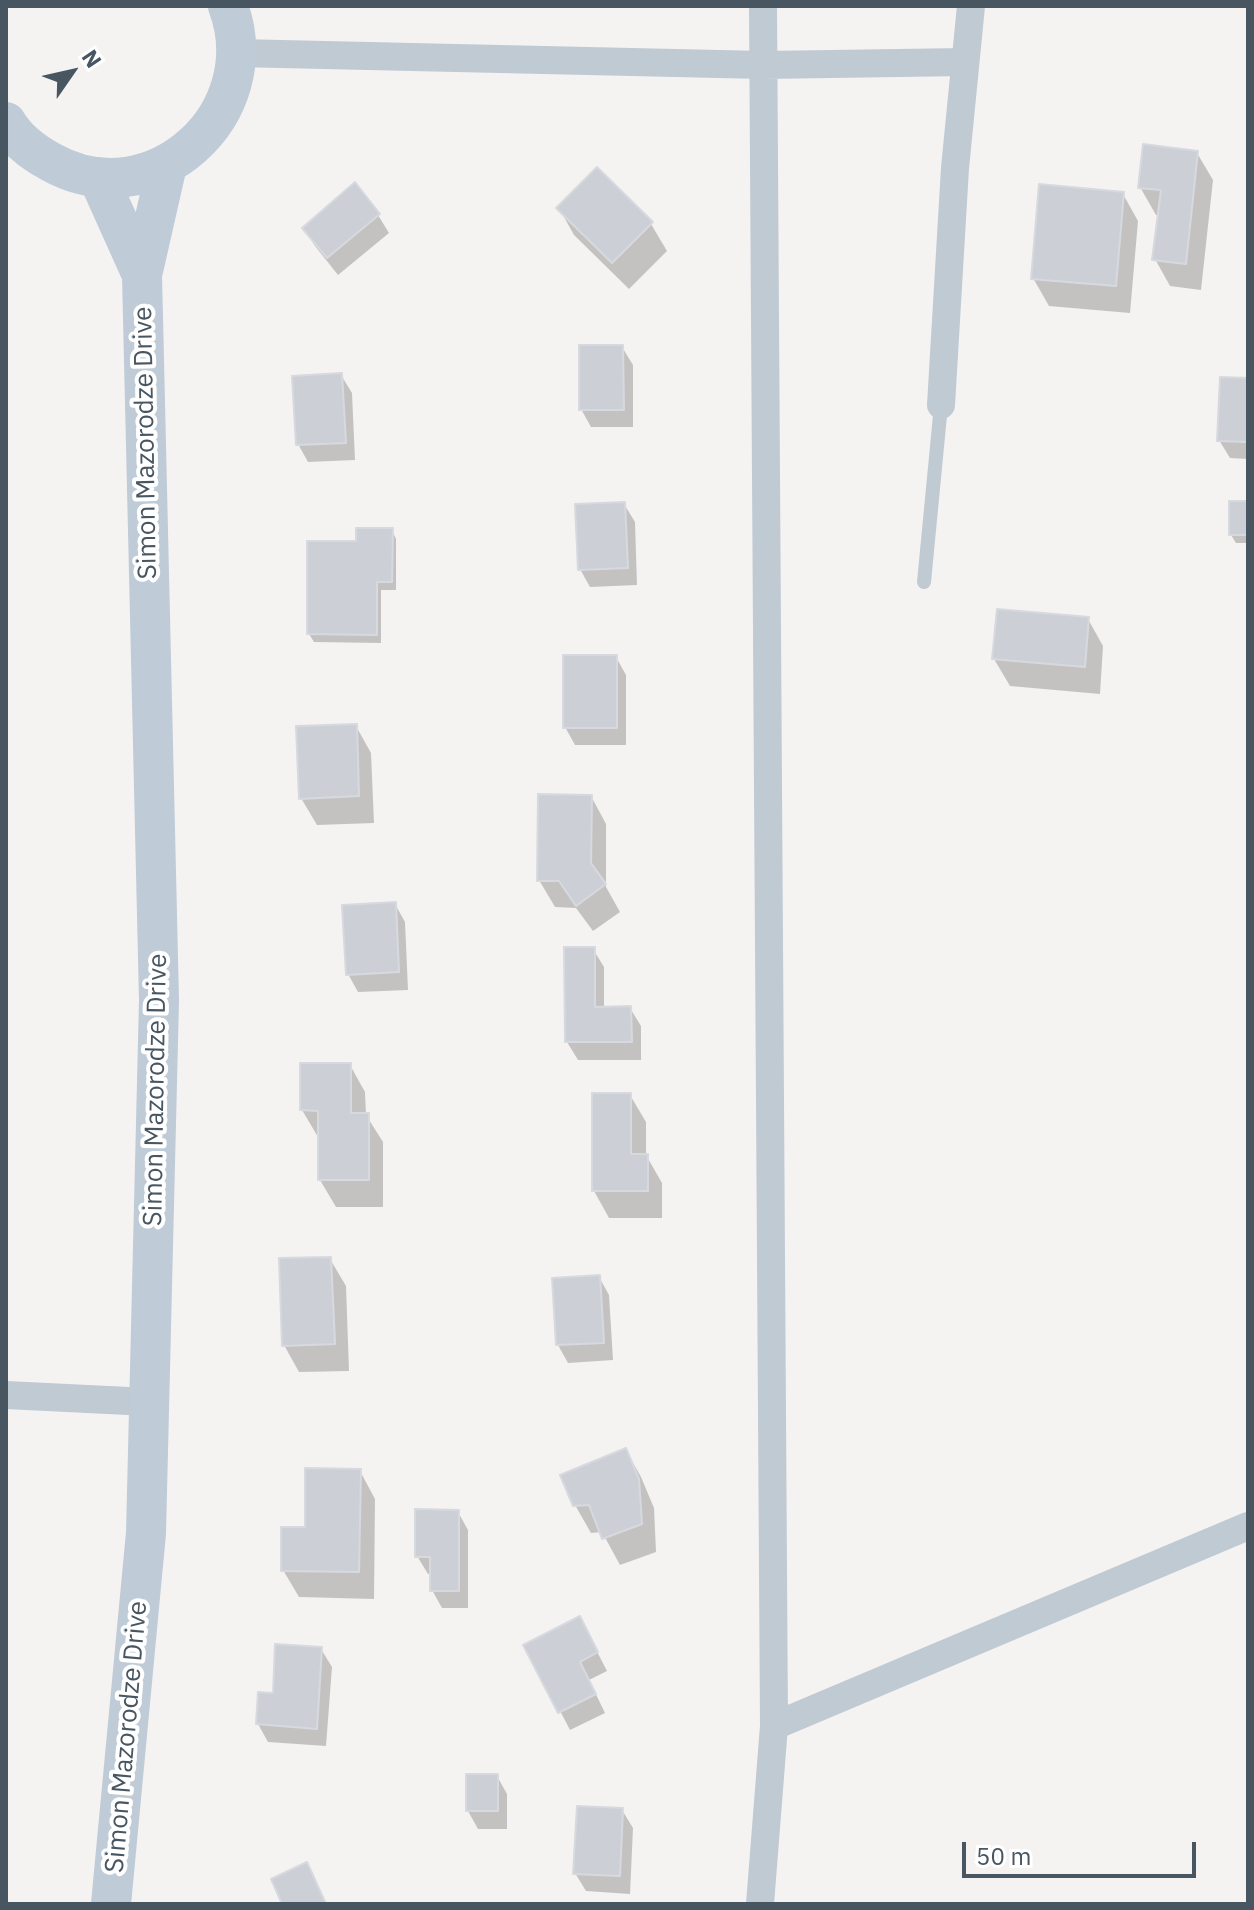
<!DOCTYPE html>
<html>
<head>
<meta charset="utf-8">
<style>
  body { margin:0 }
  #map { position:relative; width:1254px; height:1910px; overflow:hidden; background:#f5f2f2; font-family:"IBM Plex Sans",sans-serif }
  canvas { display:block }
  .frame { position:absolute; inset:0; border:8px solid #485662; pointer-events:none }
  .north { position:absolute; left:32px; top:32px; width:80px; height:80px; -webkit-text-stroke:6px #fff; paint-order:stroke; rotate:56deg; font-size:22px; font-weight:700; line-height:32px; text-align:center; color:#485662 }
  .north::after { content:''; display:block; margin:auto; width:28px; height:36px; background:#485662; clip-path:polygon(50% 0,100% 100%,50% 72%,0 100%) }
  .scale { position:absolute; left:962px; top:1842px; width:234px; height:36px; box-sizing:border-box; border:4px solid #485662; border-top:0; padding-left:10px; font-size:24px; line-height:28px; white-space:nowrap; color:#485662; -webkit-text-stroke:6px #fff; paint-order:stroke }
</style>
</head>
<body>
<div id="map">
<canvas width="1254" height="1910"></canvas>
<div class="frame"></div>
<div class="north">N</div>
<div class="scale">50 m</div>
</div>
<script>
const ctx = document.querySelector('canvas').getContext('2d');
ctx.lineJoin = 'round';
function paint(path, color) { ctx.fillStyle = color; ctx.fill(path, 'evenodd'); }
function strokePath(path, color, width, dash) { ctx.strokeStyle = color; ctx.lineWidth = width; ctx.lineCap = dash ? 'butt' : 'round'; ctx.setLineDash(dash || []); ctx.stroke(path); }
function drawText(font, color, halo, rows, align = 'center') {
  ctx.font = font + ' "IBM Plex Sans",sans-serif'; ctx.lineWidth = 8; ctx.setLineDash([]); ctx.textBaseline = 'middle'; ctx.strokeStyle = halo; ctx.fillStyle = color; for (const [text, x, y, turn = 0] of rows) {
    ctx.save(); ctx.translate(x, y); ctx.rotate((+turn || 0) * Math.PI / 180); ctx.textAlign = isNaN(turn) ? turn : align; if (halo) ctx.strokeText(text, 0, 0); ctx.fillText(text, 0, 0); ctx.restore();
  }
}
paint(new Path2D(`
  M1197 153 1213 180 1201 290 1170 286 1155 259 1160 215H1156L1140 187Z
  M1123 194 1138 221 1130 313 1049 306 1033 278Z
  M559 208 651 224 667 251 629 289 574 235Z
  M378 215 389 233 338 275 315 246 304 229Z
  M622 347 633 365V427H591L581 409Z
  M341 375 352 393 355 460 308 462 298 444Z
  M1248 380V459L1230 458 1219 440Z
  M1248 503V543H1236L1231 535Z
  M624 504 635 522 637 585 590 587 580 569Z
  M392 530 396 539V590H381V643L314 642 309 634 358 543Z
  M1088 619 1103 646 1100 694 1010 686 994 659Z
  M616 657 626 675V745H575L565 727Z
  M356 726 371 753 374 823 317 825 301 798Z
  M591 796 606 824V887L620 912 593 931 576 908 555 907 539 880Z
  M395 904 405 922 408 990 358 992 348 974Z
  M593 949 604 967V1008H630L641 1026V1060H578L567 1042Z
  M350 1065 365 1092 366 1115 383 1142V1207H336L320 1180 318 1137 302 1110Z
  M630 1095 646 1122V1155L662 1183V1218H609L594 1191Z
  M330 1259 346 1286 349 1371 299 1372 284 1345Z
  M599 1277 609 1295 613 1360 568 1363 558 1345Z
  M626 1450 641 1477 654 1508 656 1552 620 1565 602 1532 591 1533 575 1505Z
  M360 1471 375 1499 374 1599 299 1597 283 1570 307 1529Z
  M458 1512 468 1530V1608H442L432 1590V1574H428L417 1556Z
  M589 1636 607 1671 589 1680 605 1713 570 1730 526 1645Z
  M321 1649 332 1667 326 1746 268 1742 258 1724 274 1695Z
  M497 1776 507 1794V1829H478L468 1811Z
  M622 1810 633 1828 630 1894 586 1891 575 1873Z`), '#0003');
const building = new Path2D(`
  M1143 144 1198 151 1186 264 1152 260 1161 190 1138 188Z
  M597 167 653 222 612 263 556 208Z
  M355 182 380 214 327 258 302 228Z
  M1039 184 1124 192 1116 286 1031 279Z
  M579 345H623L624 410H579Z
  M342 373 346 443 296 445 292 376Z
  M1220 377 1248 378V442L1217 441Z
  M1229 501H1248V535H1229Z
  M625 502 628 568 578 570 575 504Z
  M356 528H393L392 582H377V635L307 634V541H356Z
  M997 609 1089 617 1085 667 992 659Z
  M563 655H617V728H563Z
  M357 724 359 796 299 799 296 726Z
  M538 794 592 795 591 863 606 884 576 906 559 881H537Z
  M396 902 399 972 346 975 342 905Z
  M564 947H595V1007L631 1006 632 1042H565Z
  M300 1063H351V1113H369V1180H318V1111L300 1110Z
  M592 1093H631V1154H648V1191H592Z
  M331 1257 335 1344 282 1346 279 1258Z
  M600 1275 604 1343 556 1345 552 1278Z
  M626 1448 639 1479 642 1524 602 1539 589 1505 573 1506 560 1475Z
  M305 1468 361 1469 359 1572 281 1571V1527H305Z
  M415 1509 459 1510V1591H430V1557H415Z
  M580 1616 598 1652 580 1662 596 1694 558 1713 523 1645Z
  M275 1644 322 1647 317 1729 256 1724 258 1692 273 1693Z
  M466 1774H498V1811H466Z
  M577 1806 623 1808 620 1876 573 1874Z
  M307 1862 326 1904H282L271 1879Z`);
paint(building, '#cccfd5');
strokePath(building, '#d6d9de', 2);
strokePath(new Path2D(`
  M924 582 941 405`), '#bfcad3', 14);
strokePath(new Path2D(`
  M237 53 763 65 965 62
  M941 405 955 168 971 6
  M6 1395 149 1402
  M774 1726 1248 1526
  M760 1904 774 1726 763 6`), '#bfcad3', 28);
strokePath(new Path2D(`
  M6 122C16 139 34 153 51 162 153 219 268 113 228 6
  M98 177 142 275
  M111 1904 146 1533 159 1000 142 275 167 165`), '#bfcbd7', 40);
drawText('26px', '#485662', '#fff', [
  ["Simon Mazorodze Drive",146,443,-91],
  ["Simon Mazorodze Drive",156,1090,-89],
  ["Simon Mazorodze Drive",127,1737,-85]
]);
</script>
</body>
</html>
